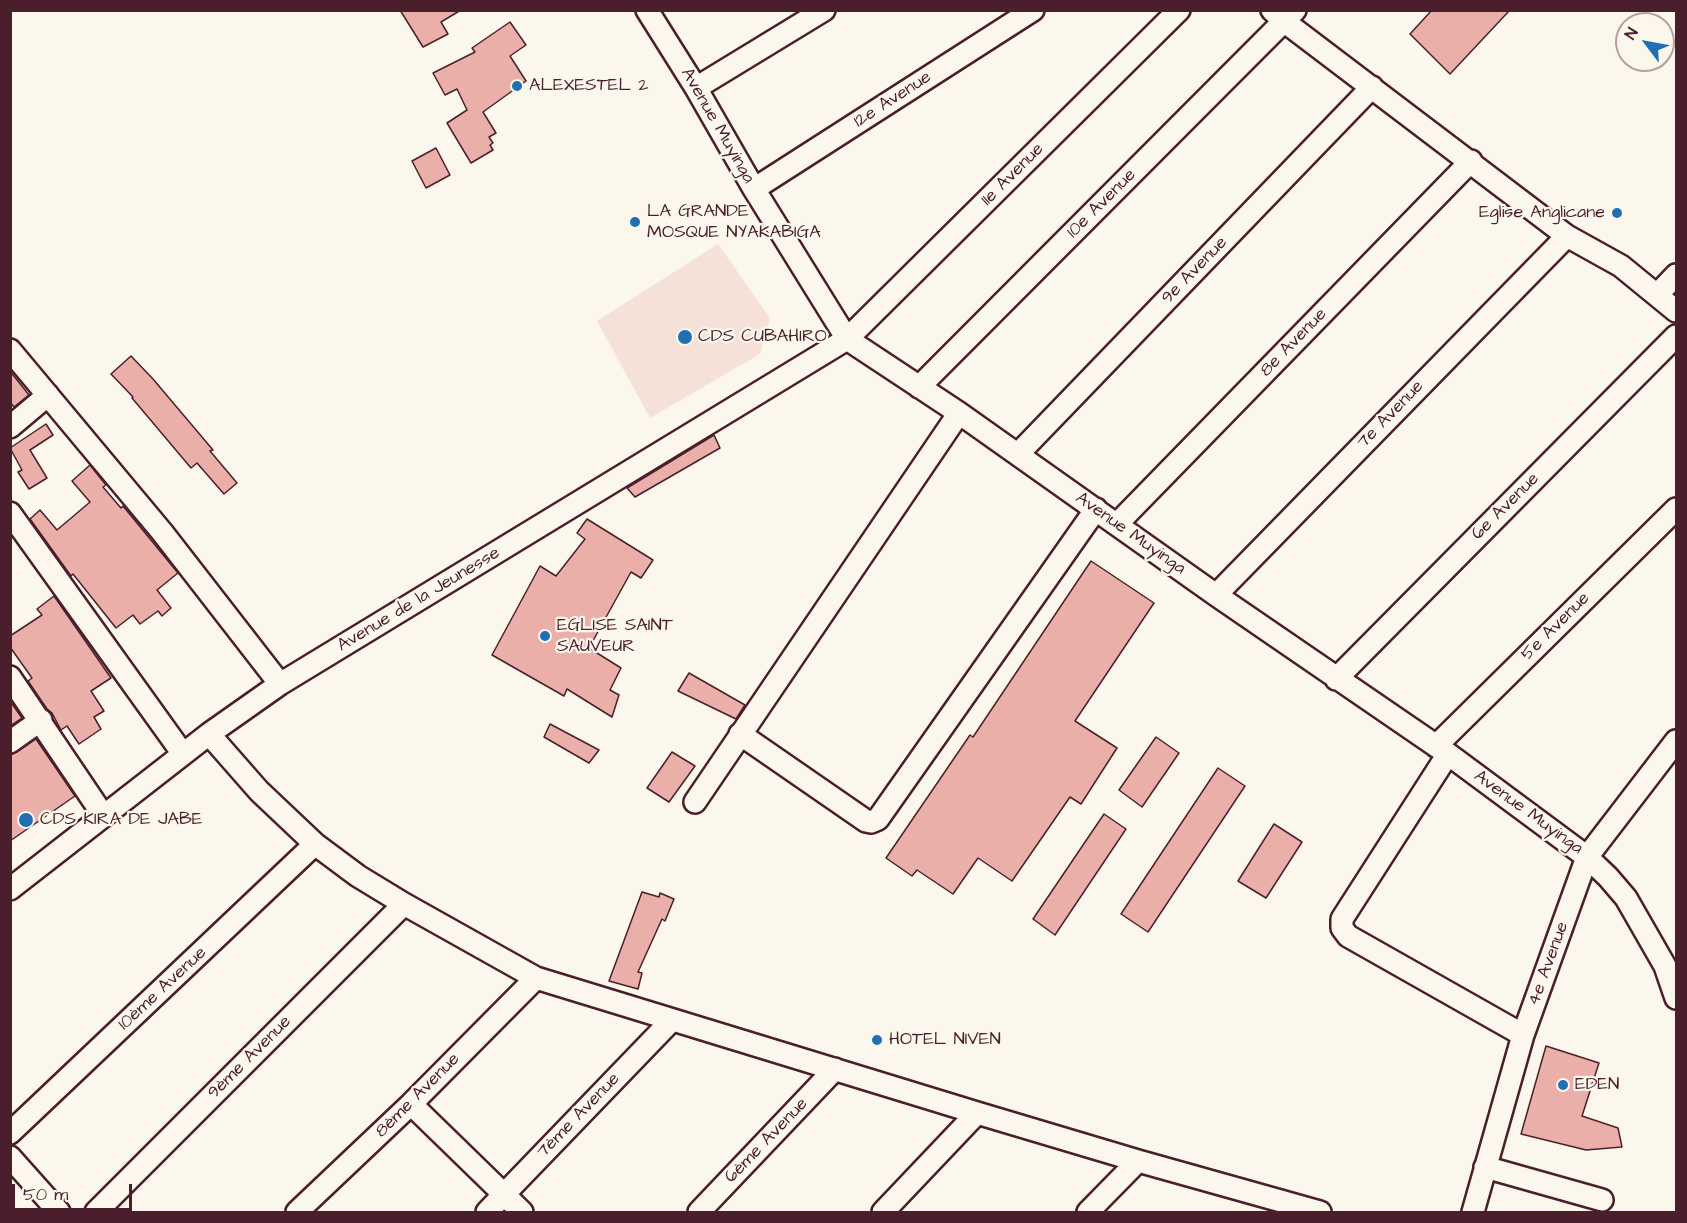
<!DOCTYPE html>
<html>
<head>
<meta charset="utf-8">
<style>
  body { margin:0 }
  #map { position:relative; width:1687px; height:1223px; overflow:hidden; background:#fbf7ec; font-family:"Architects Daughter",sans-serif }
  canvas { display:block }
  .frame { position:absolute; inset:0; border:12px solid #4a1f2b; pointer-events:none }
  .north { position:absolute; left:1615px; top:12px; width:60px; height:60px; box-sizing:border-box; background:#fbf7ec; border:2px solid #b4a19f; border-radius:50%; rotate:302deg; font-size:16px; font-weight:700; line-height:24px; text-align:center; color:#4a1f2b }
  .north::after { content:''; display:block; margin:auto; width:21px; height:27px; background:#1f6fb2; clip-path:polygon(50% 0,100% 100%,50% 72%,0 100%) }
  .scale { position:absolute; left:12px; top:1184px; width:120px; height:27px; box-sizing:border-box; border:3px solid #4a1f2b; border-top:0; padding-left:8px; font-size:18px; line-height:21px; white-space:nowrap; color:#4a1f2b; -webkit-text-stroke:4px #fbf7ec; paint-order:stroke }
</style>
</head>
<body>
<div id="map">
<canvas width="1687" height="1223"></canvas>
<div class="frame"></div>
<div class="north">N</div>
<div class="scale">50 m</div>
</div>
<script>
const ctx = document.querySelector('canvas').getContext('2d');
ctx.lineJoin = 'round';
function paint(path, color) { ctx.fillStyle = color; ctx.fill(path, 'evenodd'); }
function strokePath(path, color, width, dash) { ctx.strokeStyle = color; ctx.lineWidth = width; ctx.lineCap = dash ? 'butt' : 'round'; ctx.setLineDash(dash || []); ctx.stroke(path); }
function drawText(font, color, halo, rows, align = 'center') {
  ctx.font = font + ' "Architects Daughter",sans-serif'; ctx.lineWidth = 4.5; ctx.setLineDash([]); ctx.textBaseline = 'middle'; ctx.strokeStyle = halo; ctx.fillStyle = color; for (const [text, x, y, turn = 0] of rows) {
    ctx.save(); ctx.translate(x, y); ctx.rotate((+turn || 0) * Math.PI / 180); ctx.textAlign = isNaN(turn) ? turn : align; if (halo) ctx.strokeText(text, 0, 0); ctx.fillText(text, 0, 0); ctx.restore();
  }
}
paint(new Path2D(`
  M718 244 770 318 760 354 650 418 597 321Z`), '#f6e1d8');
const building = new Path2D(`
  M400 10H461L441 22 448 34 423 47Z
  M1432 10H1510L1450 74 1410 34Z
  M510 22 526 45 510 56 526 81 483 112 496 133 489 137 493 143 490 145 493 150 471 163 447 123 467 110 457 89 445 95 433 73 475 52 472 48Z
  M436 148 450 175 426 188 412 161Z
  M131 356 153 379 213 450 210 451 237 483 224 494 197 463 191 468 132 398 133 397 111 374Z
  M10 371 29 395 14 407 10 402Z
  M46 424 53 435 30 450 47 478 29 489 18 472 22 470 10 448Z
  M714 435 720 448 635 497 627 488Z
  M90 465 106 485 103 487 121 508 123 506 178 573 157 590 171 608 162 616 158 611 140 624 133 615 116 628 73 574 71 576 30 519 40 510 57 530 90 502 72 481Z
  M587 519 653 560 641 578 631 572 589 648 621 668 610 690 619 695 612 717 567 689 564 696 492 655 540 566 556 576 585 539 577 533Z
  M1091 561 1154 603 1075 721 1117 748 1081 804 1070 797 1012 881 978 858 953 894 917 870 912 876 886 858 970 735 973 737Z
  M54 596 111 678 91 691 104 711 94 717 101 729 79 744 67 726 61 730 52 713 47 709 28 681 32 678 10 647V636L42 615 37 609Z
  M689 673 745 705 736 719 678 691Z
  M10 701 22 718 10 726Z
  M550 724 599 750 589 763 544 737Z
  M1156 737 1179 753 1142 807 1119 790Z
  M36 739 75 796 10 841V755L17 752Z
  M672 752 695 766 669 802 647 788Z
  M1218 768 1245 786 1148 932 1121 914Z
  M1104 814 1126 829 1055 935 1033 919Z
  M1274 824 1302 842 1266 898 1238 881Z
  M642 892 659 897 660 893 674 899 665 921 662 919 638 972 642 973 638 989 609 981Z
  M1546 1046 1599 1063 1582 1116 1618 1128 1622 1147 1586 1150 1521 1134Z`);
paint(building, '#eaafa9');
strokePath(building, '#4a1f2b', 1.5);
const minor = new Path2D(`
  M647 10 696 88 754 189 847 339 959 413 1216 595 1448 754 1587 857 1608 877 1626 898 1665 966 1676 998
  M1272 10 1285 22 1567 236 1621 266 1676 311
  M696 88 824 10
  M754 189 1033 10
  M1657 295 1676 275
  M10 350 162 532 280 684
  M919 387 1295 10
  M10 427 48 395
  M1018 454 1372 87
  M10 513 183 754
  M1117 524 1471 161
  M1216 595 1567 236
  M10 677 103 815
  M1336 679 1676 336
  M209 734 259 791 315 844 358 876 404 904 536 978 977 1113 1138 1161 1320 1212
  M740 734 866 821 871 822 878 819 1096 509
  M10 742 41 720
  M1436 746 1676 509
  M1448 754 1342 919V928L1348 936 1523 1035
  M695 802 959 413
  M10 889 209 734 280 684 847 339 1179 10
  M411 1104 522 1212
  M10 1133 315 844
  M10 1157 59 1212
  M1485 1167 1602 1200
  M96 1212 404 904
  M297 1212 411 1104 536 978
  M487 1212 672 1020
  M699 1212 835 1069
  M883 1212 977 1113
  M1088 1212 1138 1161
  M1473 1212 1523 1035 1587 857 1676 741`);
strokePath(minor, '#4a1f2b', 26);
strokePath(minor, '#fbf7ec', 21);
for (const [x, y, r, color] of [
  [517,86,6,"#1f6fb2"],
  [1617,213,6,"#1f6fb2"],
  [635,222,6,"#1f6fb2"],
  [685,337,8,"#1f6fb2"],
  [545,636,6,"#1f6fb2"],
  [26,820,8,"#1f6fb2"],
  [877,1040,6,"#1f6fb2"],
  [1563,1085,6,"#1f6fb2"]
]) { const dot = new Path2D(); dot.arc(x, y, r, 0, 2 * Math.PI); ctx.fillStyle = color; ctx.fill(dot); strokePath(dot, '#fbf7ec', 2); }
drawText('18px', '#4a1f2b', '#fbf7ec', [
  ["ALEXESTEL 2",529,86],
  ["LA GRANDE",647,212],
  ["MOSQUE NYAKABIGA",647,233],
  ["Eglise Anglicane",1605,213,"right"],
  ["CDS CUBAHIRO",698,337],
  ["EGLISE SAINT",557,626],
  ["SAUVEUR",557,647],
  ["CDS KIRA DE JABE",40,820],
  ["HOTEL NIVEN",889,1040],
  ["EDEN",1575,1085]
], 'left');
drawText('18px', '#4a1f2b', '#fbf7ec', [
  ["12e Avenue",893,100,-33],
  ["Avenue Muyinga",717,126,60],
  ["11e Avenue",1013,175,-45],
  ["10e Avenue",1102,204,-45],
  ["9e Avenue",1195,271,-46],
  ["8e Avenue",1294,343,-46],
  ["7e Avenue",1391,415,-46],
  ["6e Avenue",1506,507,-45],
  ["Avenue Muyinga",1130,534,35],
  ["Avenue de la Jeunesse",419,600,-31],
  ["5e Avenue",1556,627,-45],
  ["Avenue Muyinga",1528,813,36],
  ["4e Avenue",1549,964,-70],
  ["10ème Avenue",163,989,-43],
  ["9ème Avenue",250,1058,-45],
  ["8ème Avenue",418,1096,-45],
  ["7ème Avenue",579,1116,-46],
  ["6ème Avenue",767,1141,-46]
]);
</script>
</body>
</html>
